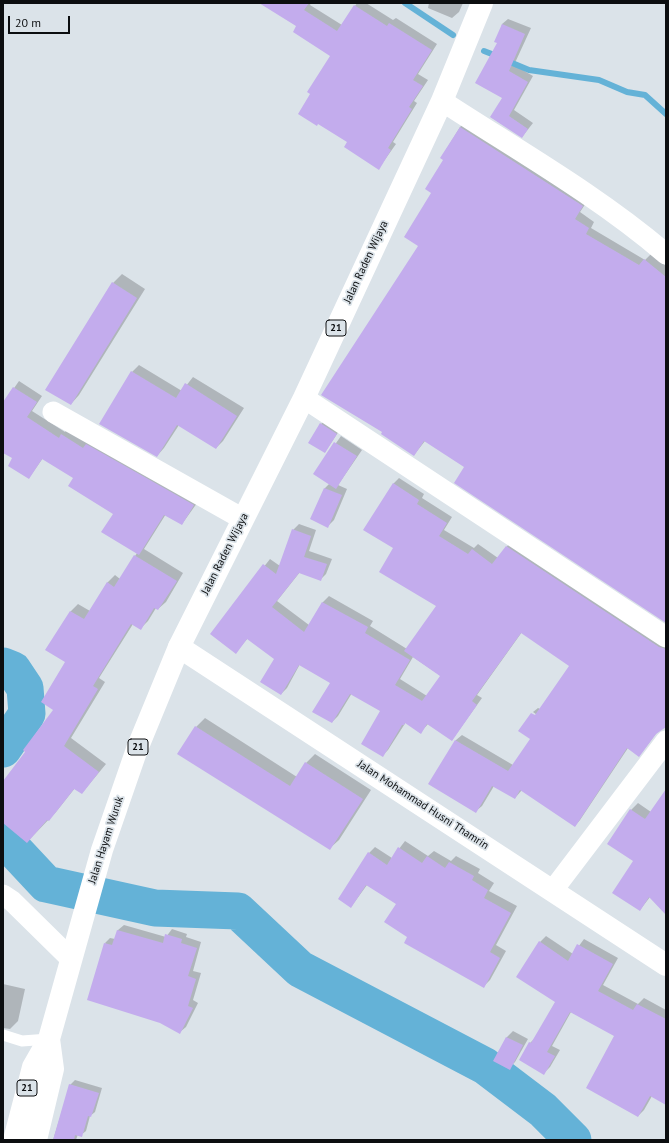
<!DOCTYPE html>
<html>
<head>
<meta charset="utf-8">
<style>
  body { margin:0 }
  #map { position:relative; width:669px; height:1143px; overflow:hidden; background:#dbe3e9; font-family:"PT Sans",sans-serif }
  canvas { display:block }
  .frame { position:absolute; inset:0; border:4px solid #0c0e10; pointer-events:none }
  .scale { position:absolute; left:8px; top:16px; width:62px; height:18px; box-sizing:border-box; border:2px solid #0c0e10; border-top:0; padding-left:5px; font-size:12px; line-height:14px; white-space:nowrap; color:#0c0e10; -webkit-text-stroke:3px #dbe3e9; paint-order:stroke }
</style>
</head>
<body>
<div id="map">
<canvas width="669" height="1143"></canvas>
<div class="frame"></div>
<div class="scale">20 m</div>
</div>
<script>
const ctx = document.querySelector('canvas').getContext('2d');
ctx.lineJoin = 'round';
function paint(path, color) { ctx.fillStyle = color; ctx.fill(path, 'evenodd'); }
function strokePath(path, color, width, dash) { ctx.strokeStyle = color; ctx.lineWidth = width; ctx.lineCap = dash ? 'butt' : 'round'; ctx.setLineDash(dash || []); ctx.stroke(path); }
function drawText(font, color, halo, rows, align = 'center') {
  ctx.font = font + ' "PT Sans",sans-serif'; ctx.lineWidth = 3.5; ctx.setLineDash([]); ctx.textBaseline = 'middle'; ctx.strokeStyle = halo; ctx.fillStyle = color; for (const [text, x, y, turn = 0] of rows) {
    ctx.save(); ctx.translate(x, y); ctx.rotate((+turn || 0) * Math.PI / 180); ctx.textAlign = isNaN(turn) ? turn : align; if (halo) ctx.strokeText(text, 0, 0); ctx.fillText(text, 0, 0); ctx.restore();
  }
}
paint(new Path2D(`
  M282 3H311L310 5 342 25 357 3H366L393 20 396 18 437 44 418 74 428 80 414 101 417 103 393 142 396 144 379 168 348 142 312 94 332 55 297 26Z
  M429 3H463L459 12 452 18 428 8Z
  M508 19 531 28 514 65 533 76 514 110 533 123 522 137 491 117 504 98 498 42 502 24Z
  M466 121 588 200 580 212 594 222 591 228 645 260 651 254 666 266V621L466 466 425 441 414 455 420 246 432 192 444 160 441 158 460 127Z
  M122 274 145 289 79 395 71 404 113 283Z
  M139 365 182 391 193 377 244 408 223 441 216 448 179 425 164 448 157 456 132 372Z
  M19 381 42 396 32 411 65 432 67 429 200 499 182 524 166 514 144 549 183 573 166 602 158 609 156 608 148 621 140 629 133 624 99 678 105 682 71 738 106 764 82 793 75 788 56 812 27 842 3 821V783L27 752 55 709 67 662 47 650 71 611 78 604 90 611 107 583 115 575 120 579 137 553 114 514 74 477 43 458 29 478 14 458 3 452V404Z
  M324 421 339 431 325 452 321 424Z
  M341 436 362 450 338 485 347 489 334 520 328 526 311 519 325 488 330 483 315 473Z
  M399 478 424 494 422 498 452 517 444 530 474 548 478 544 498 558 512 540 666 642V726L658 731 639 756 628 748 580 820 575 826 522 790 515 798 494 786 482 806 476 811 430 784 456 740 462 735 513 765 531 739 540 717 533 712 538 708 540 709 571 666 522 632 477 695 482 698 452 740 428 724 420 733 406 722 388 750 383 755 382 711 352 693 338 716 332 722 331 683 300 664 287 688 281 694 275 659 248 638 236 652 211 634 270 559 280 566 293 530 299 524 316 530 309 551 332 559 326 574 320 580 300 572 277 601 309 625 323 602 329 596 373 621 370 626 407 649 437 606 395 548 393 484ZM413 657 441 676 427 696 400 679Z
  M205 718 297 777 306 763 315 754 371 790 339 840 330 848 196 727Z
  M666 791V914L650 897 640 910 631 810 638 803 651 812Z
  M405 841 428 856 434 851 451 861 456 856 480 869 478 873 494 883 489 891 517 906 496 945 506 951 490 980 483 987 409 936 397 904 367 885 351 907 369 853 375 847 392 858Z
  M124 925 166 937 172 929 187 934 186 937 201 942 193 971 201 973 193 1000 198 1003 186 1027 180 1032 160 1022 105 943 110 938 115 939 118 930Z
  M546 936 573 954 584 939 618 958 603 985 638 1004 644 998 666 1010V1104L652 1096 644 1110 638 1116 616 1036 571 1012 552 1046 560 1050 550 1067 544 1073 530 1043 536 1037 556 1001 540 942Z
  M3 984 25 989 18 1021 10 1029 3 1028Z
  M513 1031 528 1039 515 1062 509 1068 494 1060 507 1037Z
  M75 1080 102 1088 95 1112 90 1116 86 1131 81 1135 78 1134 76 1140H53L70 1085Z`), '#0003');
strokePath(new Path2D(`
  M405 3 453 35
  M484 51 497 56
  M505 60 529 70 599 80 627 92 645 95 666 114`), '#64b2d7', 6);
strokePath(new Path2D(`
  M3 666 13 670 25 688 27 714 3 749
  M3 838 46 884 155 908 238 911 300 969 485 1066 543 1110 573 1140`), '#64b2d7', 37);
paint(new Path2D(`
  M259 3H309L304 10 337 31 354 5 387 26 389 23 432 50 413 80 423 86 409 107 412 109 388 148 391 150 379 170 344 147 347 142 318 124 317 126 298 114 310 94 307 92 330 56 293 32 296 26Z
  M502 24 525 34 509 71 528 82 509 116 528 129 522 138 490 117 502 98 475 83 497 43 494 42Z
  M460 127 583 206 575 219 589 228 586 234 639 265 644 259 666 277V623L454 483 464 467 424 441 414 456 381 434 382 432 321 395 418 246 404 237 431 193 425 189 443 160 440 158Z
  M112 282 137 298 71 405 45 390Z
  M131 371 176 398 185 383 237 416 216 449 177 425 157 457 99 424Z
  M13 387 37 402 27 417 59 438 61 434 83 448 86 444 194 505 182 525 164 515 139 555 101 532 113 514 68 486 73 478 42 459 29 479 8 466 12 458 3 453V402Z
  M320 423 337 434 325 453 308 443Z
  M334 442 357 456 336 489 313 474Z
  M393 483 419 500 417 504 447 523 439 536 468 554 472 549 492 564 506 546 659 647 666 649V727L656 734 639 757 627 748 575 827 520 790 515 799 492 786 476 813 428 784 455 740 508 771 530 739 518 731 531 713 535 715 569 666 521 633 472 701 477 705 452 741 427 724 421 734 405 723 404 725H402L383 757 361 744 380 711 350 694 332 723 312 712 330 683 299 665 281 695 260 682 274 659 247 639 236 654 210 634 263 564 276 574 292 529 311 536 304 557 327 564 321 581 299 573 272 607 304 632 322 602 368 627 365 633 410 660 395 685 422 701 440 676 404 651 436 606 379 572 393 548 363 530Z
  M324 488 342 495 328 528 310 519Z
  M134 555 177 581 158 610 154 608 141 630 131 624 93 686 98 689 64 746 99 772 82 794 74 789 49 821 47 820 27 843 3 823V781L25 752 23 750 53 710 41 702 65 662 45 650 70 611 84 619 107 582 114 587Z
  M195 726 290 786 305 762 363 799 330 850 177 754Z
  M666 789V915L649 897 640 911 612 893 633 861 607 844 630 809 645 819Z
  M398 847 422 863 427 856 445 868 449 862 474 876 472 880 488 890 484 898 511 913 490 952 500 958 484 988 404 943 407 937 384 922 396 904 366 885 351 908 338 899 368 852 387 865Z
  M117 930 163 943 165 934 182 939 181 943 197 948 188 976 196 979 188 1006 193 1008 180 1034 160 1023 87 1000 104 943 112 945Z
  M539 941 568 961 577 944 613 964 598 991 633 1010 637 1004 666 1019V1105L650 1096 638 1117 586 1088 614 1036 570 1012 547 1052 555 1056 544 1075 519 1060 529 1042 531 1043 555 1002 516 977Z
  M506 1037 523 1045 510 1070 493 1061Z
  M69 1084 99 1093 91 1117 88 1116 82 1137 75 1135 74 1140H53Z`), '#c3aced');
strokePath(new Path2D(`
  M3 1035 22 1041 49 1039`), '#fff', 11);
strokePath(new Path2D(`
  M442 101C517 150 597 195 666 254
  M304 398 666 637
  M53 412 243 519
  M553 890 666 741
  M3 895 12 901 70 958`), '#fff', 21);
strokePath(new Path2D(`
  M179 647 666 965`), '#fff', 22);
strokePath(new Path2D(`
  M14 1140 33 1067 49 1039 102 850 137 749 179 647 304 398 442 101 482 3
  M36 1140 53 1069 49 1039`), '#fff', 22);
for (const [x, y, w] of [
  [336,328,20],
  [138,747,20],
  [27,1088,20]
]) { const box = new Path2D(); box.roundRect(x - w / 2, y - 8, w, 16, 3); ctx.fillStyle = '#dbe3e9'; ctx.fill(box); strokePath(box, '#0c0e10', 1); }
drawText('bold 10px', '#0c0e10', null, [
  ["21",336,328],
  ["21",138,747],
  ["21",27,1088]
]);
drawText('11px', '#0c0e10', '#dbe3e9', [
  ["Jalan Raden Wijaya",366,262,-65],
  ["Jalan Raden Wijaya",225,554,-63],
  ["Jalan Mohammad Husni Thamrin",423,805,33],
  ["Jalan Hayam Wuruk",106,840,-72]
]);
</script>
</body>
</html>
